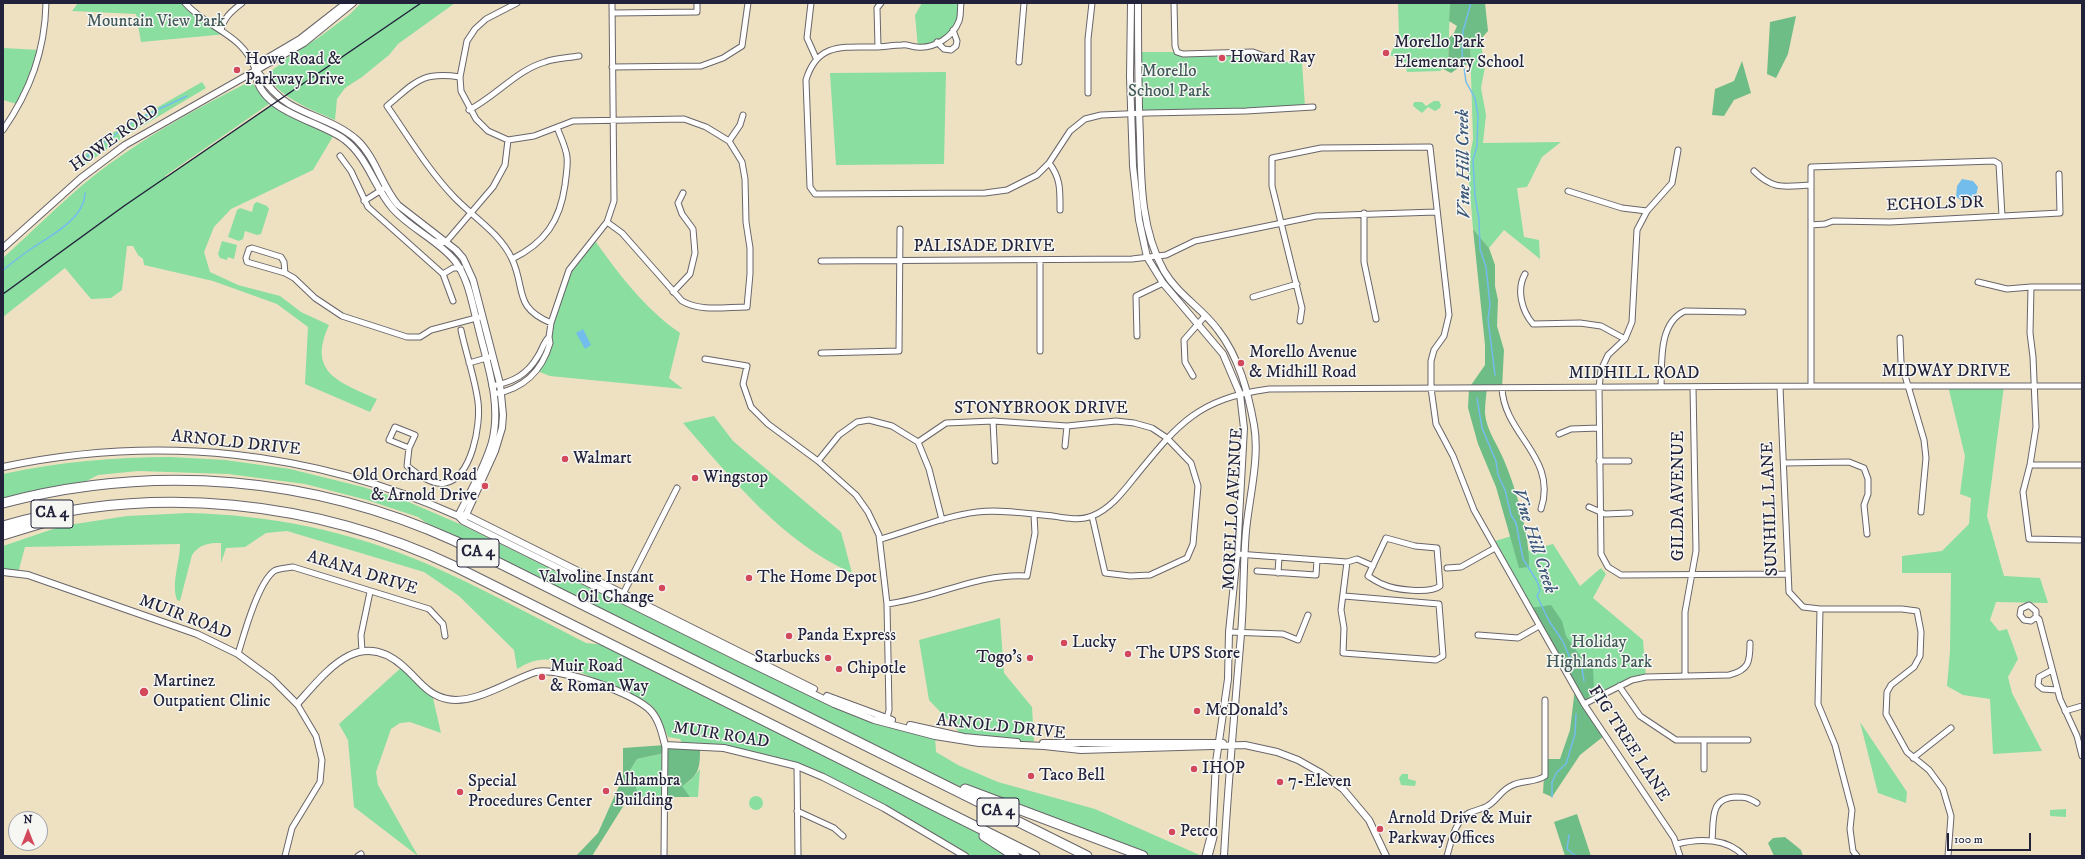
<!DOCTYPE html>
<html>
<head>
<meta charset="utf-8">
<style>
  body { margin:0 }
  #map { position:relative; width:2085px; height:859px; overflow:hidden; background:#eee1c2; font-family:"IM FELL DW Pica",serif }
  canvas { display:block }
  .frame { position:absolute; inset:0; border:4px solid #22223b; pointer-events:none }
  .north { position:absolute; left:8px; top:811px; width:40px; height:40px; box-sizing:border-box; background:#f6f6f2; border:1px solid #a1a1a9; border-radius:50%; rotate:0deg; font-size:11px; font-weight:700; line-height:16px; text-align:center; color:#22223b }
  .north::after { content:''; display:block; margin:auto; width:14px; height:18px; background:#d1495b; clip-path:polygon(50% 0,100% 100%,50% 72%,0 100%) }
  .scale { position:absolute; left:1947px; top:833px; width:84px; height:18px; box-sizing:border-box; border:2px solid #22223b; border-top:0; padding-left:5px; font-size:12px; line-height:14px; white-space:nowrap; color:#22223b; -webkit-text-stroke:3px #f6f6f2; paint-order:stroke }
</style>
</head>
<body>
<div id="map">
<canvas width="2085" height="859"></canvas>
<div class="frame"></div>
<div class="north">N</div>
<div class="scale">100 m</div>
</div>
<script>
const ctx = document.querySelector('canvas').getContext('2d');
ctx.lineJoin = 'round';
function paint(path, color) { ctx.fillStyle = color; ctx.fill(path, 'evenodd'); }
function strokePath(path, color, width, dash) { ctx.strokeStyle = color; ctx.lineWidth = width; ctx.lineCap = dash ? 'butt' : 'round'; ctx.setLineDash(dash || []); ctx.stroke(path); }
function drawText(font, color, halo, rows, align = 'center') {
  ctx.font = font + ' "IM FELL DW Pica",serif'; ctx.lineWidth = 3; ctx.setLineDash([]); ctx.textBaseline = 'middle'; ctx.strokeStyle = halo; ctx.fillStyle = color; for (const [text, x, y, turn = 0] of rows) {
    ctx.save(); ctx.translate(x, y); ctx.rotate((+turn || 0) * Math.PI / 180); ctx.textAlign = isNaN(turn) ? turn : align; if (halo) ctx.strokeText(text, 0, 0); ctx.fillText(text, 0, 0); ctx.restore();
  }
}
paint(new Path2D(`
  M78 3H185L227 34 141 42 136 14 72 11Z
  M361 3H455L398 44 389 55 362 77 345 88 337 99 335 120C317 112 272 95 268 73L282 63V61L318 38 349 15Z
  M922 3H961C957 38 948 37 918 48L915 15Z
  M1398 3H1450L1448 64 1440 71 1407 72 1405 62 1390 55 1399 36Z
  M1480 40 1485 67 1481 88 1486 115 1483 143 1561 142 1542 157 1527 187 1517 188 1524 237 1539 240 1540 259 1504 230 1489 248 1473 229 1468 167 1473 139 1470 44Z
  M3 48 40 50 20 105 3 100Z
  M1138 52H1231L1264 56 1273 62H1302L1305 107 1139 113Z
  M946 72 944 164 836 165 830 73Z
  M202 82 206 88 119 140 81 168 77 161 114 132Z
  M247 83 253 84 269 104 165 176 166 177 275 103 335 133 313 170 231 209 214 227 204 252 210 272 238 285 280 296 301 312 329 325C307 373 339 382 377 399L370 412 305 384 308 327 277 304 213 281 144 265 143 259 138 255 133 246H127L122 290 111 298 91 299 65 268 3 317V258C32 232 60 203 91 178 139 140 193 110 247 83Z
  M1434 101H1439L1441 105 1440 108 1435 111 1428 107 1422 113 1413 106 1414 102H1422L1426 106Z
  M257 202 267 206 269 209 261 234 257 235 245 231 243 239 239 241 228 237 237 210 240 208 252 212 254 204Z
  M593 238C617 272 645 309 680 333L669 378 683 389 550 376 537 371 548 350 549 337 569 270Z
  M222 241 237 245 234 259 228 257 227 260 220 258 218 254Z
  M1948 386H2004L1987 516 2004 576 2040 578 2048 603 1996 602 1990 620 1999 631 2007 629 2018 659 2008 677 2012 693 2042 751 1993 754 1990 699 1963 695 1947 686 1950 651 1951 573H1902V556L1942 551 1969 524 1971 498 1960 494 1965 456Z
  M714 416 733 441 841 532 852 573C781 541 733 480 683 423Z
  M171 457 225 460 290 469 363 487 404 500 462 525 737 661 853 712 935 736 936 752 958 765 998 782 1095 809 1202 856H1143L909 767 443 535 418 517 367 500 305 484 228 474 138 471 98 475 73 488 3 502V474C59 462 114 457 171 457Z
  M189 513C270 515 350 531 425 563 480 587 533 616 586 643L614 646 946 812 1015 856H965L917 827 797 766 724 748 683 745 680 739 668 737 659 715 652 706 644 700 552 660C538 658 529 662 517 669L514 650 459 596 424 572 287 531 266 533 245 547 226 548 221 563V543C208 543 200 544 192 555L180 601 177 600C171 583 180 562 180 544L25 547 18 573 3 572V546L53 529 75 524 127 516Z
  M1518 534 1524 552 1553 544 1580 586 1601 568 1606 574 1593 598 1643 640 1646 677 1632 680 1584 704 1492 542Z
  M1000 618 1004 673 1032 707 1034 742 964 737 929 700 919 640Z
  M403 666 432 694 441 733 410 722 400 723 391 729 376 772 378 785 418 856 354 807 348 740 339 724Z
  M1860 722 1907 792 1906 803 1878 793Z
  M665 753 664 797H638L636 786 626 783 629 772 637 759Z
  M700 769 698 797H690L681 786 690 781Z
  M1402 774H1408V779L1416 781 1415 786 1401 785 1399 778Z
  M749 803a7 7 0 1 1 14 0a7 7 0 1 1-14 0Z
  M2066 809V817L2050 816V810Z`), '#8adea0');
paint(new Path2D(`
  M1450 3H1485L1488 31 1480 40 1470 45 1471 67 1464 64 1451 73 1443 69 1448 64 1449 38 1454 33 1457 26 1449 21Z
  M1796 16 1788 54 1776 78 1767 74 1770 22Z
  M1742 61 1751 93 1734 100 1724 116 1712 115 1715 89 1734 81Z
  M1473 229 1489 248 1495 265V286L1498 300 1497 326 1504 350 1502 388H1487C1486 396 1485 405 1485 413 1486 429 1497 444 1503 458 1516 488 1530 535 1529 567L1519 568 1496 487 1478 444 1468 408 1469 388 1485 365V345Z
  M1551 605 1562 621 1566 636 1579 654 1593 668 1594 688 1584 704 1604 736 1580 755 1552 797 1543 793 1545 759H1560L1570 730 1575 688 1529 608Z
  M665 745 700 747C700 767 700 775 682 786L690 797H664L665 753 637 759 629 772 626 782 636 786 638 797H629L592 856H576L598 833 623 777V748Z
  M1577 814 1591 856H1565L1554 822Z
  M1785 837 1801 850 1803 856H1774L1768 843 1773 838Z`), '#6fbd86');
paint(new Path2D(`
  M1962 179 1973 181 1978 187 1975 200H1961L1956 197 1957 186Z
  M583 329 591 345 585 349 576 333Z`), '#73bdec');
strokePath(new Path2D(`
  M1471 3 1463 31 1462 52 1466 82 1475 98 1478 115 1477 146 1473 160 1475 196 1479 219 1480 249 1486 267 1490 305 1488 319 1495 375
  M80 165 93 150 136 120 187 96
  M3 270C11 264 19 257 28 251 46 238 85 220 85 193
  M1477 398 1482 428 1496 461 1498 475 1505 490 1511 515 1516 523 1523 559 1537 581 1540 590 1537 596 1549 621 1562 640 1571 660 1582 668 1584 681
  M1552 797V782L1557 772 1566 764 1575 734 1576 714
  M1569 835 1567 849 1576 856`), '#73bdec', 1.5);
const minor = new Path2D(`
  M185 3C209 30 242 33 255 69
  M517 3 486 19 475 29 467 41 460 77 461 91 476 119 488 131 508 140 534 136 573 121 684 119 706 127 729 141 742 162 745 179 746 222 750 248V274L747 307C725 307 701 312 682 301L622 233 607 222
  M811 3 807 38 816 58
  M961 3C960 9 961 16 959 21 953 37 934 49 917 47 912 47 907 44 902 45 893 45 884 47 875 47 842 47 817 43 806 80L810 187 815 194 985 193 1007 190 1037 175 1049 163 1070 131 1085 119 1101 115 1148 113 1246 111 1313 107
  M1174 3 1175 46 1177 52 1183 54 1253 52 1264 56
  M613 13 697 12V3
  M221 30C224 17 232 11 242 3
  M937 42 944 49 951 50 956 46 957 41 953 30
  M878 47 877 8 881 3
  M1019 62 1024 3
  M612 67 701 66 723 58 742 46 748 3
  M460 77C420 71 415 83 387 106 408 136 428 170 454 197 473 217 500 233 512 259 526 289 513 307 551 323
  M1088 93V39L1092 3
  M469 110C496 96 517 70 545 62 556 58 568 58 579 56
  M3 130C30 91 45 51 46 3
  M729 141 740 125 743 115
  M1678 150 1672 183 1647 211 1637 230 1632 322 1625 339 1608 355 1601 370 1599 388 1601 554 1608 567 1621 575 1788 574
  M340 156 351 171 368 207 443 274 453 301
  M1049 163C1061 178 1060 191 1060 210
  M1754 171C1774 191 1785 186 1811 185
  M1568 191 1622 208 1647 211
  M364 201 383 189
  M1364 213V262L1376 319
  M1811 225 1825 224 1833 221 1890 222 2060 213 2059 174
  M435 241 441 243 446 242 493 187 505 165 508 140
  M512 259C545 243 560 221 565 185 566 176 568 166 567 157 566 147 560 136 557 127
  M821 261 1132 259 1166 255 1195 241 1316 216 1436 212
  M1040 261V351
  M285 273 284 262 281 257 252 248 249 249 246 258 247 262 285 273 294 278 315 298 342 316 407 337H420L431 330 480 317
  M443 274 453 268H461
  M1525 274C1516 290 1522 311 1533 324L1580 323 1601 326 1625 339
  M1978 282 2007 289 2031 287H2082
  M2031 287 2030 333 2033 357 2036 427 2030 465 2023 492 2029 539 2080 540
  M673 292 690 274 695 253 693 229 682 214 678 203 683 193
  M1253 297 1297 284
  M1300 321 1302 308 1272 186V158L1321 148 1430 147 1449 315 1444 336 1434 350 1431 361V388L1436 424 1453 456 1474 510 1584 704 1674 838 1680 856
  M1137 336 1136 296 1163 283
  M1900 338 1901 362 1924 440 1926 458 1921 512
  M821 353 899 351 900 229
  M705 359 747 366 743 384 751 407 768 424 818 461 856 495 868 512 879 535 887 604 889 710 886 722
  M469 363 490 357
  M1193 376 1185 362 1184 340 1205 316
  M492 386C513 382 527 375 538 356 542 350 543 343 549 337
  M1811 386V167L1994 161 1999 164 2002 216
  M1661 387C1662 363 1658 323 1685 311L1743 312
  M1780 387 1789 592 1803 607 1820 609H1902L1917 611 1921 632 1920 656 1914 667 1891 685 1887 692 1886 714 1907 752 1929 770 1943 789 1951 816 1948 856
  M1502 388C1504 435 1558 457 1541 509
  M494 394C523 389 542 371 550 343L549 337 551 323 569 270 607 222 614 201 612 3
  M993 421 995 461
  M1559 434 1571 429 1599 428
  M918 442 946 423 993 421 1067 426 1116 421 1134 423 1152 428 1167 438 1191 463 1198 486 1193 544 1187 558 1150 575 1130 576 1105 573 1092 516
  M1065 446 1067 426
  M409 448 389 440 395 427 415 435 409 448 407 466C416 473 432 486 445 483 472 478 481 424 478 402 475 378 466 354 461 330
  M818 461 839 435 857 422 869 420 892 426 918 442 929 469 942 520
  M1599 461H1629
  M1784 463 1849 462 1864 468 1868 479V494L1864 505 1867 534
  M2030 465H2082
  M1589 507 1605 514 1630 513
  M1386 538 1415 546 1437 548 1440 586C1430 594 1394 590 1382 584 1377 582 1373 579 1368 576Z
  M881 539C912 530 945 516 977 512 1002 509 1029 514 1053 516 1065 518 1080 521 1092 516 1110 509 1123 492 1134 478 1178 424 1197 399 1269 389L1811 386H2082
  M1237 554 1347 562 1357 559 1373 566
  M1447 568 1461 567 1495 548
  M1257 571 1316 575 1317 560
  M1278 573 1279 557
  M622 596 677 488
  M1344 596 1439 604 1443 656 1436 660 1343 653 1344 628 1341 610 1347 562
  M887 604C936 598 978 573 1027 576L1035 533 1034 515
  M1820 609 1818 704 1835 745 1852 810 1850 829 1853 851 1857 856
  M2036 617 2031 621 2024 620 2020 615 2021 609 2029 605 2036 611V617L2039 619 2060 699 2077 736 2082 756
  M1229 632 1283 634 1298 640 1308 615
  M1478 635 1518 638 1539 626
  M362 651 361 635 370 592
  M238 654C244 634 258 583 274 571 279 568 287 568 293 567L429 609 443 624 445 636
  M2052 670 2039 677 2038 685 2043 689 2057 690
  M1685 676V612L1696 551 1693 387
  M1619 686 1640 716 1676 740H1748
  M1584 704 1632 680 1646 677 1729 675C1749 670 1750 662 1750 643
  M2065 711 2082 706
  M1704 740V769
  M1913 758 1951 728
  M797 766 798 856
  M797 811 834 828 843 836
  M1712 841C1714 820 1709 798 1736 797 1746 797 1749 798 1757 803
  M1677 844C1699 838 1727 838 1744 856
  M285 856 292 828 320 782 322 760 316 736 297 704
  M358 856 361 854
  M664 856 665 745
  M1447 856C1451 842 1455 820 1469 813 1475 810 1484 809 1489 805 1498 799 1502 789 1513 785 1523 780 1535 783 1545 776V700`);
const tertiary = new Path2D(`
  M1131 3 1130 77 1133 166 1139 220 1147 257 1163 283 1223 354 1240 394 1244 428 1237 554 1229 632 1228 679 1216 762 1212 840
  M1138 3C1138 48 1138 92 1140 137 1141 182 1141 230 1164 271 1178 295 1202 308 1218 330 1239 357 1248 392 1254 425 1260 458 1249 498 1246 531 1243 565 1244 600 1241 634 1235 708 1228 782 1224 856
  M255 69C266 82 274 95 289 104 311 117 337 122 357 140 376 158 381 185 398 205L456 250 463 258 473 280 500 384 503 415 502 428 495 451 465 517
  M255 69C257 113 318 119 345 140 368 158 374 187 393 209 411 229 438 240 455 261 469 280 472 304 478 326 487 364 502 403 492 442 485 467 470 492 458 516
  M255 69 261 62 300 39 346 3
  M3 248 81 178 125 145 304 43 353 3
  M3 467C159 434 313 451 458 516L463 521 739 658 834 704 874 720 935 736 979 743 1044 746 1081 750 1245 745 1277 752 1298 760 1321 773 1343 789 1369 820 1386 856
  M458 516 466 515 814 689
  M3 572 28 575 197 634 238 654 272 679 297 704C326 672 359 626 404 667 418 679 427 695 447 699 475 705 510 680 536 672 560 667 635 693 651 711 659 720 662 733 665 745L724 748 797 766 823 777 884 808 965 856
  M827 696 892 720
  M910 725 964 737 1017 742
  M1043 743H1223`);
const motorway = new Path2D(`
  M3 503C154 463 312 476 455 541L1087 856
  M3 526C154 483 315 500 456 567L1035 856
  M3 535 62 517
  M965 789 1143 856
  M984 836 1015 856
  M1207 856 1212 837`);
strokePath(minor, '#69656a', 7);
strokePath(tertiary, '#69656a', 8);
strokePath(motorway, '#69656a', 11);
strokePath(minor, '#fff', 5);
strokePath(tertiary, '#fff', 6);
strokePath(motorway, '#fff', 9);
strokePath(new Path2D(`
  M3 294 124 206 421 3`), '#22223b', 1.5);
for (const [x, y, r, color] of [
  [1386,53,4,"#d1495b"],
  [1222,58,4,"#d1495b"],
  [237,70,4,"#d1495b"],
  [1241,363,4,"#d1495b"],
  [565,459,4,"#d1495b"],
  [695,478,4,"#d1495b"],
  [485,486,4,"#d1495b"],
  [749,578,4,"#d1495b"],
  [662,588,4,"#d1495b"],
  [789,636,4,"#d1495b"],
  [1064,643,4,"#d1495b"],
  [1128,654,4,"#d1495b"],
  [828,658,4,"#d1495b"],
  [1030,658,4,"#d1495b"],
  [839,669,4,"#d1495b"],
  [542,677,4,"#d1495b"],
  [144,692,5,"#d1495b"],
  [1197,711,4,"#d1495b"],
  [1194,769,4,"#d1495b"],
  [1031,776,4,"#d1495b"],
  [1280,782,4,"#d1495b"],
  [606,791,4,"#d1495b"],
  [460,792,4,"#d1495b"],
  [1380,829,4,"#d1495b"],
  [1172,832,4,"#d1495b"]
]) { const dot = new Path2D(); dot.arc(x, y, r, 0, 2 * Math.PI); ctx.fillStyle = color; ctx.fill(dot); strokePath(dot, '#f6f6f2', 1.5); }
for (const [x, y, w] of [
  [52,514,42],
  [478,553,42],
  [998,812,42]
]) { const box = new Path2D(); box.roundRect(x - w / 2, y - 14, w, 28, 3); ctx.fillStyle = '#f6f6f2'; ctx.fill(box); strokePath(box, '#22223b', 1); }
drawText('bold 16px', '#22223b', null, [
  ["CA 4",52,514],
  ["CA 4",478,553],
  ["CA 4",998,812]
]);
drawText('17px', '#415a59', '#f6f6f2', [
  ["Mountain View Park",156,22],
  ["Morello",1169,72],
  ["School Park",1169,92],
  ["Holiday",1599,643],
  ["Highlands Park",1599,663]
]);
drawText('17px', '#22223b', '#f6f6f2', [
  ["Morello Park",1394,43],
  ["Elementary School",1394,63],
  ["Howard Ray",1230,58],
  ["Howe Road &",245,60],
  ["Parkway Drive",245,80],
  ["Morello Avenue",1249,353],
  ["& Midhill Road",1249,373],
  ["Walmart",573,459],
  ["Old Orchard Road",477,476,"right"],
  ["& Arnold Drive",477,496,"right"],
  ["Wingstop",703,478],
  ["Valvoline Instant",654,578,"right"],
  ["Oil Change",654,598,"right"],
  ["The Home Depot",757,578],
  ["Panda Express",797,636],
  ["Lucky",1072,643],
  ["The UPS Store",1136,654],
  ["Starbucks",820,658,"right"],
  ["Togo's",1022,658,"right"],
  ["Muir Road",550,667],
  ["& Roman Way",550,687],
  ["Chipotle",847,669],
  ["Martinez",153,682],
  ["Outpatient Clinic",153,702],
  ["McDonald's",1205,711],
  ["IHOP",1202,769],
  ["Taco Bell",1039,776],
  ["Alhambra",614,781],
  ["Building",614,801],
  ["Special",468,782],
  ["Procedures Center",468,802],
  ["7-Eleven",1288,782],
  ["Arnold Drive & Muir",1388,819],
  ["Parkway Offices",1388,839],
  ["Petco",1180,832]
], 'left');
drawText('17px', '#22223b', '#f6f6f2', [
  ["HOWE ROAD",115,139,-35],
  ["ECHOLS DR",1935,205,-2],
  ["PALISADE DRIVE",984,247],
  ["MIDWAY DRIVE",1946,372],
  ["MIDHILL ROAD",1634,374],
  ["STONYBROOK DRIVE",1041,409],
  ["ARNOLD DRIVE",236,444,6],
  ["GILDA AVENUE",1679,496,-90],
  ["MORELLO AVENUE",1234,509,-87],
  ["SUNHILL LANE",1771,509,-92],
  ["ARANA DRIVE",362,574,17],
  ["MUIR ROAD",185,618,21],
  ["ARNOLD DRIVE",1001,728,6],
  ["MUIR ROAD",721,736,9],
  ["FIG TREE LANE",1628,744,57]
]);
drawText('italic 18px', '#3e5879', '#f6f6f2', [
  ["Vine Hill Creek",1465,164,-91],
  ["Vine Hill Creek",1533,541,72]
]);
</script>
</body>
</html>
